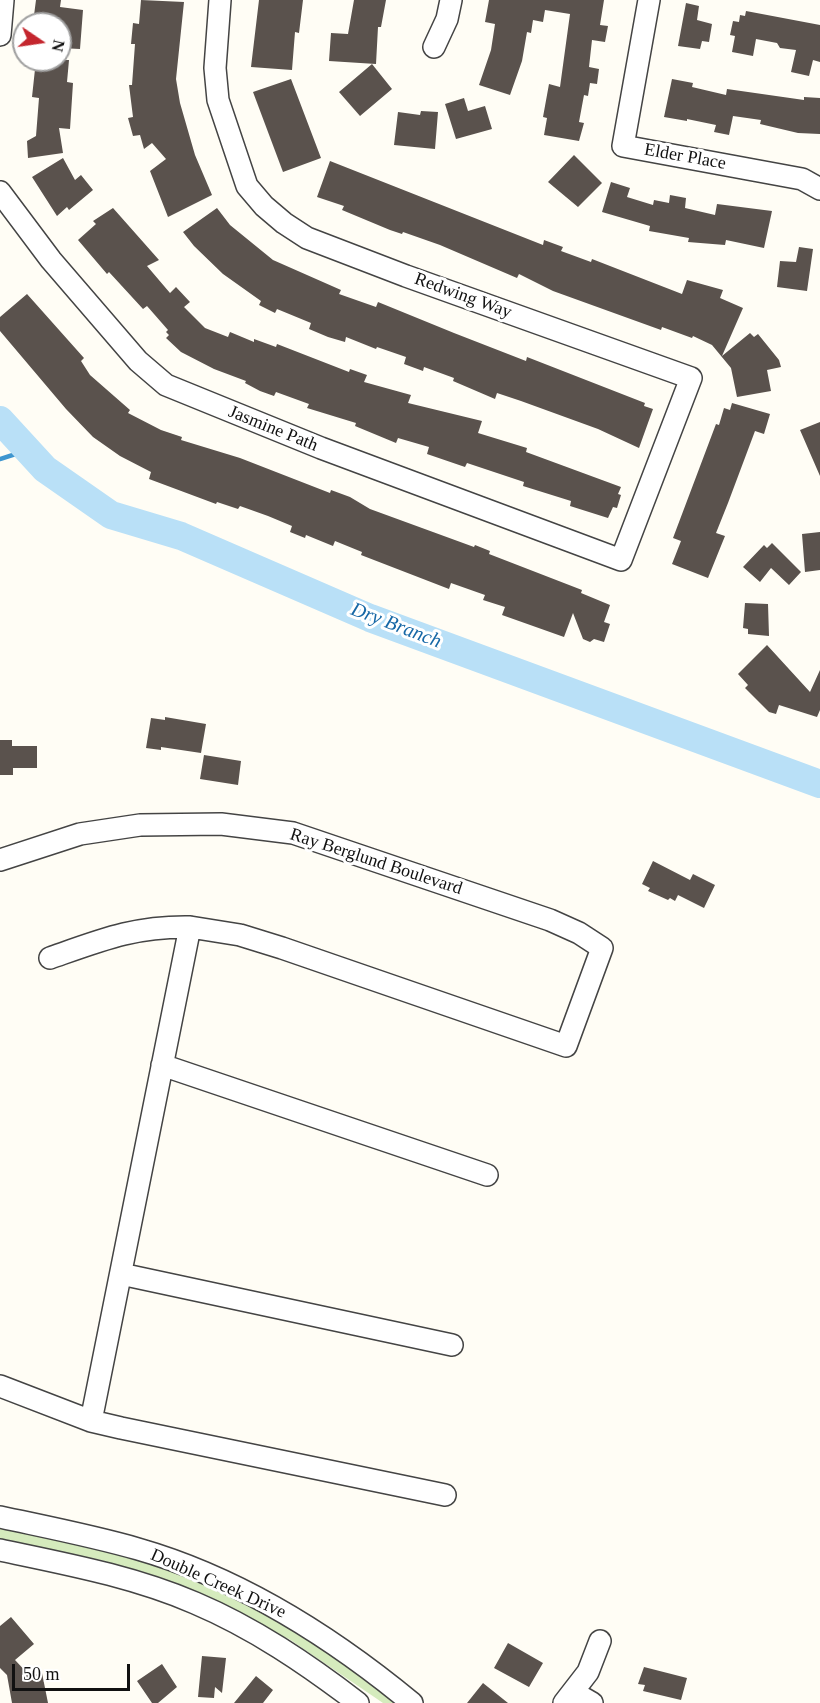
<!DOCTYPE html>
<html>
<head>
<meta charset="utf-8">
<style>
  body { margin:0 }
  #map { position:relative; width:820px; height:1703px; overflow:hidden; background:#fffdf5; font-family:"Times New Roman",serif }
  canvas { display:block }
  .north { position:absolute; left:12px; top:12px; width:60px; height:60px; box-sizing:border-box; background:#fff; border:2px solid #a0a0a0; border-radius:50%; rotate:103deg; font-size:16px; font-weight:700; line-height:24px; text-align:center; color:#111 }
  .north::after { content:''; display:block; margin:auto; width:21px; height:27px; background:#c4262e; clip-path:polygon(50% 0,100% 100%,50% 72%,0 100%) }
  .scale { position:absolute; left:12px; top:1664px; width:118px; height:27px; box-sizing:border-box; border:3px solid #111; border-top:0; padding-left:8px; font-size:18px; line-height:21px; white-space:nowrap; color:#111; -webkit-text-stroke:4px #fff; paint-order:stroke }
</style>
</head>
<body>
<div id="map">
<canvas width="820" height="1703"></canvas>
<div class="north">N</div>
<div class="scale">50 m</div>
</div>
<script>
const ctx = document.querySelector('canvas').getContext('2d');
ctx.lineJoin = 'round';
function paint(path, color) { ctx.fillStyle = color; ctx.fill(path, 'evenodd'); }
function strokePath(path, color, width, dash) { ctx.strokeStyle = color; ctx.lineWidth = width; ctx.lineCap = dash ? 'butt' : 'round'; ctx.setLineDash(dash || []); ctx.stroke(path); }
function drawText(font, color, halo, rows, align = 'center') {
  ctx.font = font + ' "Times New Roman",serif'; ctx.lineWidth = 6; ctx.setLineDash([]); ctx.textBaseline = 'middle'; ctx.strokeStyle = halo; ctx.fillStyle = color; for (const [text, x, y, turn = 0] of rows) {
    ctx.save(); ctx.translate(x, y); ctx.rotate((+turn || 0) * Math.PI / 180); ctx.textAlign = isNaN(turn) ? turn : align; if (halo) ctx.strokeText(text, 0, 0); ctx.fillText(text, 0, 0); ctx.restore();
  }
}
paint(new Path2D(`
  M0 1524C66 1538 132 1551 194 1577 269 1608 335 1656 401 1703H383L289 1639 173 1585 101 1560 0 1539Z`), '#d5ebbd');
strokePath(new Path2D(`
  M0 459 28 450`), '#3f96cf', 4.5);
strokePath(new Path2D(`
  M0 420 45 469 111 515 181 536 370 618 820 784`), '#b9e0f7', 28);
paint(new Path2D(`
  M36 0H61L60 7 83 10 80 49 60 48V24L33 23Z
  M141 0 184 2 176 79 180 103 195 155 212 195 168 217 150 171 166 159 152 143 144 149 140 135 133 136 128 118 133 117 129 85H132L135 44H131L133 23 139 24Z
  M259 0H303L299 33 295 32 292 70 251 67Z
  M354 0H386L381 27H378L376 64 329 61 331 33 348 34Z
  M489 0H604L600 25 608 26 605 42 592 40 589 67 599 69 597 84 590 83 588 96 584 95 579 122 584 123 579 141 544 135 547 118 543 117 549 84 560 87 570 14 545 10 543 22 533 20 531 33 527 32 522 61 510 95 479 85 491 50 495 24 485 22Z
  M686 3 699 6 697 20 712 24 709 42 702 41 700 49 678 46Z
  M746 11 820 25V62L813 60 809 76 791 72 796 50 780 48 777 43 756 39 753 56 732 52 735 36 730 35 733 21 739 22 740 15 745 16Z
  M36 60H69L67 82 73 83 70 129 59 128 63 153 28 158 27 141 36 136 39 98 32 97Z
  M372 64 392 89 360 116 339 92Z
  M291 79 321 158 283 172 253 92Z
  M672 79 693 83 692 87 726 95 727 89 804 100V97L820 98V134L798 133 760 124 761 120 733 116 729 135 714 132 716 125 687 119V121L664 117Z
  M464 98 468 111 485 106 492 129 456 139 445 104Z
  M421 111 438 112 435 149 394 145 398 112 420 115Z
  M574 155 602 183 578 207 548 182Z
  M63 158 75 180 81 175 93 190 69 210 67 207 57 216 32 177Z
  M330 161 543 245 544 240 563 247 561 251 591 262 592 259 682 294 687 280 723 290 720 298 743 308 722 356 750 333 754 337 758 334 779 360 781 367 767 370 771 391 737 397 731 368 712 345 693 336 692 338 662 327 661 330 553 291 519 274 517 278 440 245 403 232 402 234 390 230 342 210 344 206 317 197Z
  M611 182 630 188 627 197 653 205 654 200 669 203 670 195 686 198 685 208 715 215 717 204 772 211 764 248 726 240 725 245 688 242 689 238 649 231 650 226 602 212Z
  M113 208 159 260 147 266 170 293 176 287 190 302 184 307 205 328 228 337 230 332 254 342V339L276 347 277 344 349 372 350 369 367 375 364 382 411 395 408 403 482 421 478 433 527 448 526 452 621 487 618 494 621 495 617 508 613 507 608 518 570 506 571 501 523 486 524 482 467 463 465 467 427 454 429 447 398 438 396 443 355 426 356 423 307 408 309 404 276 392 274 396 260 391 245 383 246 381 214 369 181 352 166 338 169 335 166 332 168 330 147 306 143 309 109 272 107 274 78 240 96 224 93 221Z
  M217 208 230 225 273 260 341 290 339 294 376 307 378 302 454 333 526 361 527 357 645 403 644 406 653 409 639 448 598 429 521 401 497 393 495 399 453 381 454 378 424 367 423 371 404 364 406 357 377 347 376 349 346 337 345 342 328 337 309 329 311 323 277 309 275 313 259 305 261 301 223 274 194 246 183 232Z
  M799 247 813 249 807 291 777 287 780 261 796 262Z
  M27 294 84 358 81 361 90 375 130 410 128 413 161 430 182 437 181 440 240 458 330 493 331 490 350 497 370 509 474 547 475 545 490 551 489 554 582 590 581 593 610 605 604 622 610 624 604 642 594 639 590 642 583 639 573 613 564 637 502 615 505 607 483 600 485 595 451 583 449 589 361 555 362 552 335 541 333 546 306 535 305 538 290 532 292 526 268 516 240 506 238 509 217 502 216 504 149 479 151 472 120 456 93 437 66 409 0 331V317Z
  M732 403 770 414 764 434 755 431 728 503 716 533 725 536 708 578 672 564 681 541 673 538 716 424 719 425 724 408 730 410Z
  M820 422V476L800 430Z
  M820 532V570L805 572 802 534Z
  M772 543 801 572 789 585 771 568 760 582 743 567 764 545 767 548Z
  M745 603 768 604 769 636 748 634V629L743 628Z
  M767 645 810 692 820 670V710L817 717 779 705 776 714 769 712 745 688 748 685 738 674Z
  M165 717 206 724 201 753 161 747V750L146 748 151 718 165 720Z
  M0 740H12V746H37V768H13V775H0Z
  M204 755 241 761 238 785 200 779Z
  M653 861 690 880 693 874 715 885 704 908 678 895 675 901 670 898 668 900 648 891 650 888 642 884Z
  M11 1617 34 1644 15 1660 30 1676 42 1673 48 1703H12L7 1675 0 1668V1626Z
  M508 1643 543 1663 529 1687 494 1668Z
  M202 1656 226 1658 222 1693 215 1687 214 1698 198 1697Z
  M162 1664 177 1687 158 1703H152L137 1681Z
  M644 1667 687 1678 681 1700 643 1691 645 1685 638 1684Z
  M256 1676 273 1690 263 1703H234Z
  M483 1683 508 1703H467Z`), '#5a524d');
const minor = new Path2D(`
  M649 0 623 146 802 179 820 189
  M0 35 3 0
  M434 47 447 19 451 0
  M0 192 51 260 138 361 166 385 321 448 621 560 691 378 406 276 307 238 284 223 264 206 247 186 218 100 215 68 220 0
  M0 860 80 834 140 825 221 824 293 833 550 920 579 933 602 948 566 1046 282 948 240 935 190 927
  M50 958C101 940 135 926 190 927L91 1421
  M162 1065 487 1175
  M121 1274 452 1345
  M0 1386 91 1421 121 1428 445 1495
  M0 1517C46 1527 93 1536 138 1549 239 1578 332 1637 412 1703
  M0 1550C66 1564 132 1576 195 1603 254 1628 307 1664 358 1703
  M573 1692 592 1703
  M564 1703 588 1672 600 1641`);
strokePath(minor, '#444', 24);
strokePath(minor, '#fff', 21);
drawText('18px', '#111', '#fff', [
  ["Elder Place",685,157,10],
  ["Redwing Way",463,296,20],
  ["Jasmine Path",273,429,22],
  ["Ray Berglund Boulevard",376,862,18],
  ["Double Creek Drive",218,1584,24]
]);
drawText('italic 20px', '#1768a6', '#fff', [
  ["Dry Branch",396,626,21]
]);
</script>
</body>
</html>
